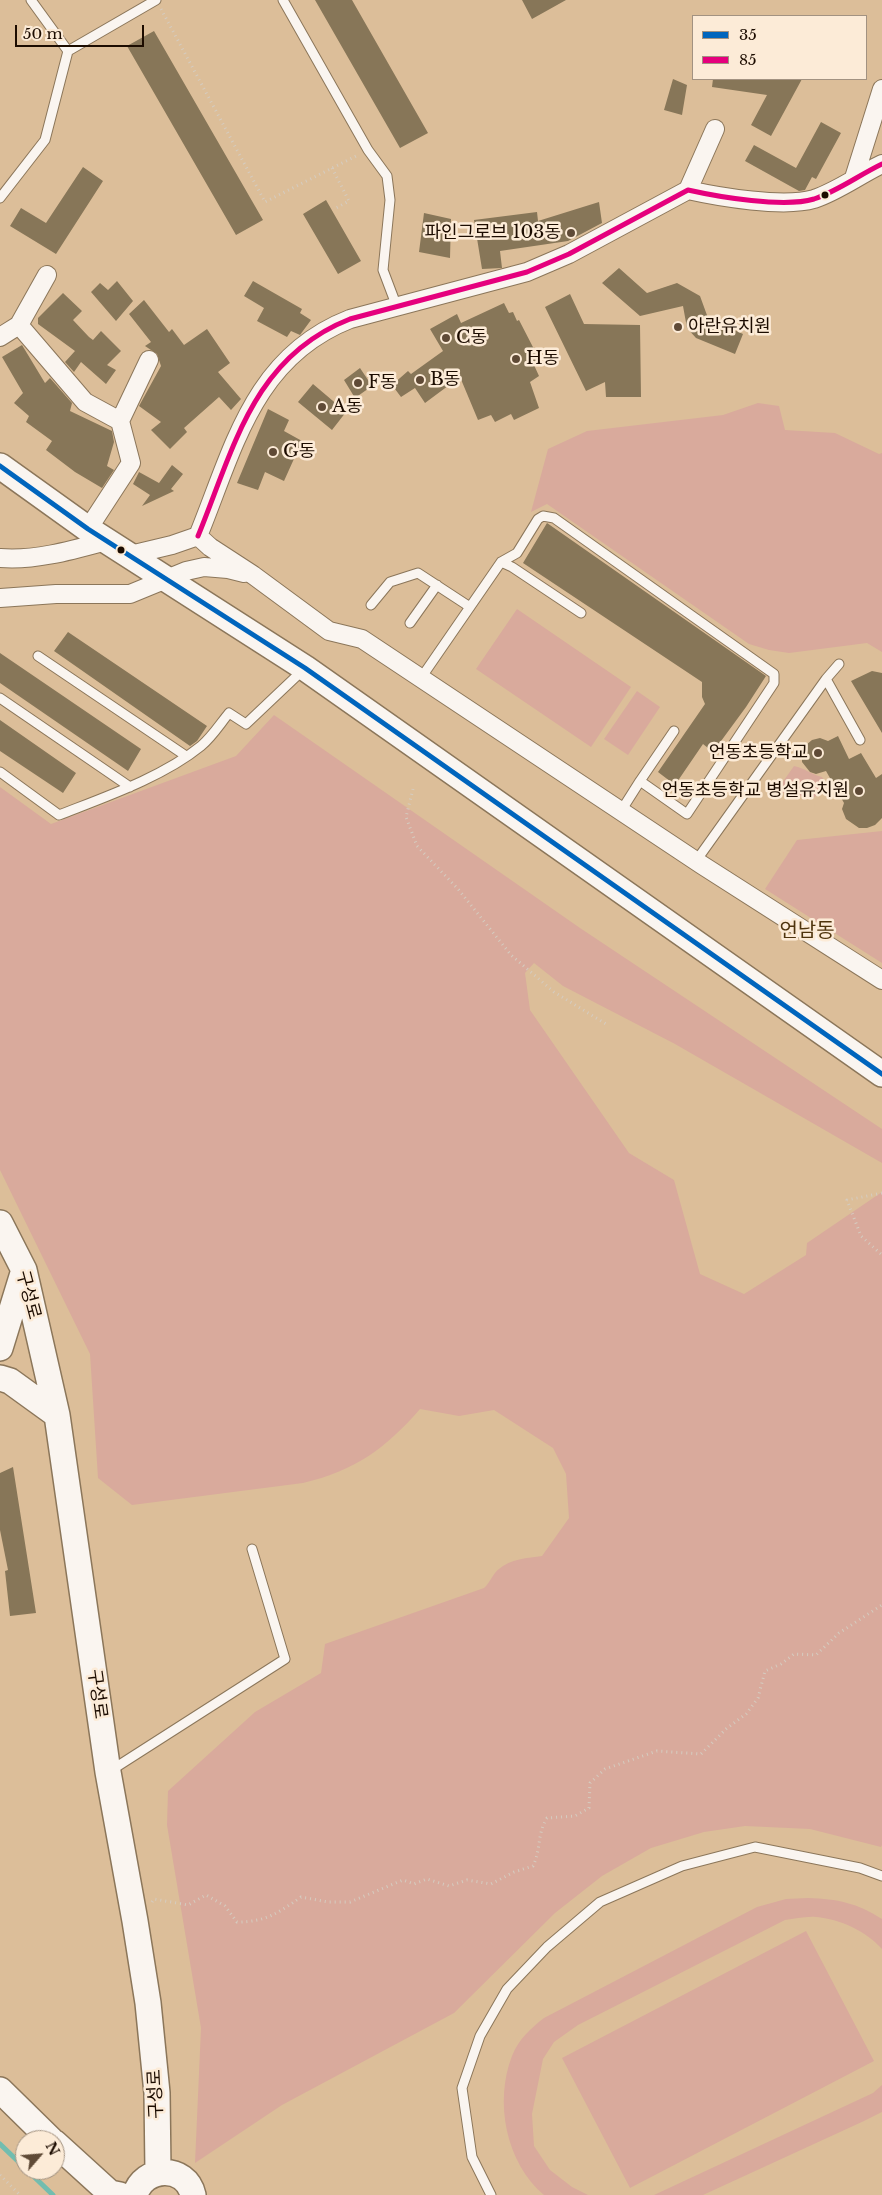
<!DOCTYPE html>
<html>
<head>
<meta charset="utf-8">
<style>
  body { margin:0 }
  #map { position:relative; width:882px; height:2195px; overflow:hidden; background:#dcbe99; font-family:"Libre Baskerville",serif }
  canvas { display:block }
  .legend { position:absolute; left:692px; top:15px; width:175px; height:65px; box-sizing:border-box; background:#fcebd7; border:1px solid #a29281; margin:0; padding:6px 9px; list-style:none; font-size:15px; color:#1c0c00 }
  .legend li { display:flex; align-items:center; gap:10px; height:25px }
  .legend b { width:25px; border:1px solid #a29281 }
  .north { position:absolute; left:15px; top:2130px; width:50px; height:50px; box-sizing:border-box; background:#fcebd7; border:1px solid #a29281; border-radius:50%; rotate:63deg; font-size:14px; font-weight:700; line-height:20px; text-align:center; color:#1c0c00 }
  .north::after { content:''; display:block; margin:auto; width:18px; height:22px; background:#5f4a36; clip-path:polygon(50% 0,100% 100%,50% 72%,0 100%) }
  .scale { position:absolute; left:15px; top:25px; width:129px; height:22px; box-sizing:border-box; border:2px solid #1c0c00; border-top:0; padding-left:6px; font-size:15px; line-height:18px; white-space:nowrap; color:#1c0c00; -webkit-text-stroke:4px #fcebd7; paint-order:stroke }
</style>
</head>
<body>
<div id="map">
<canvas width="882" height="2195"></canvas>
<ul class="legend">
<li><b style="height:6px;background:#0065bd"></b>35</li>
<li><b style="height:6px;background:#e5007d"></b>85</li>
</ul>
<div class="north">N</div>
<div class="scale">50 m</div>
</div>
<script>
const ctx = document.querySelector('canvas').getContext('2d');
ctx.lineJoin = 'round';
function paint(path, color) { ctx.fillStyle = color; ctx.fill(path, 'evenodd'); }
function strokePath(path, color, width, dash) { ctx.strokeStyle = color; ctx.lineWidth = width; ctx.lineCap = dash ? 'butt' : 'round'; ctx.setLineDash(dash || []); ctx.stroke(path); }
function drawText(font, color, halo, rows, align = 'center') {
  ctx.font = font + ' "Libre Baskerville","Noto Sans KR",serif'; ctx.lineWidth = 5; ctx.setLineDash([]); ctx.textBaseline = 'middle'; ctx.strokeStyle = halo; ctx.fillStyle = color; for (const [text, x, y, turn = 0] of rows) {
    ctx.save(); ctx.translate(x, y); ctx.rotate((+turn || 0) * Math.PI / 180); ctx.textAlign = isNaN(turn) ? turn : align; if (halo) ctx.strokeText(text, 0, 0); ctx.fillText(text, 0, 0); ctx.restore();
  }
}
paint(new Path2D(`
  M758 403 779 406 785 430 835 433 879 454 882 453V652L867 643 789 653 769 650 749 644 547 504 531 512 548 449 587 431 723 415Z
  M517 609 631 687 591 747 476 669Z
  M637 691 660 707 628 755 604 739Z
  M274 715 580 928 882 1129V1163L675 1044 563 986 534 963 525 973 530 1010 629 1153 674 1180 700 1274 744 1294 806 1255 807 1243 882 1192V1845L881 1847 810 1829 745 1826 704 1832 651 1848 602 1876 555 1913 454 2013 282 2105 195 2163 201 2028 167 1825 168 1791 255 1712 321 1673 325 1644 484 1588C490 1583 493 1573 499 1569 510 1559 528 1558 542 1556L569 1518 566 1474 553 1448 494 1410 459 1416 420 1409C386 1448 355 1471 303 1483L132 1505 98 1478 90 1354 0 1170V787L51 824 236 756Z
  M794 766C805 768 810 774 822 777L828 787 813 798 783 793 782 783Z
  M882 831V963L765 889 797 840Z
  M808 1898C838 1899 857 1903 882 1919V1949C866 1931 840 1919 816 1917 806 1916 795 1919 785 1920L578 2025 554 2042 543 2059 532 2114 534 2146 550 2170 572 2187 588 2195H544C506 2163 494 2102 512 2056 518 2040 531 2028 544 2018L757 1907 786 1899Z
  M806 1931 874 2061 630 2188 562 2058Z
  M882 2085V2112L864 2121 703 2195H654L873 2093Z`), '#d9aa9c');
strokePath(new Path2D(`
  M0 2144 25 2168
  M27 2170 53 2195`), '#72bdaf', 5);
paint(new Path2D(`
  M315 0H352L428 133 400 148Z
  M522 0H566L532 19Z
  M154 31 263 220 236 235 127 46Z
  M673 79 687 85 682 115 664 110Z
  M713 79H802L771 136 751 125 767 95 712 87Z
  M821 122 841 133 816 179 812 177 805 190 799 191 745 161 754 145 796 168Z
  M83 167 103 181 56 254 10 226 21 208 46 223Z
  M326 200 361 261 338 274 303 214Z
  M599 202 602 223 568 241 500 251 502 268 482 269 474 220 537 212 538 221Z
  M424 213 451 219 450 258 419 252Z
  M619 268 647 293 677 283 700 296 708 318 743 334 735 354 696 338 687 328 683 306 640 316 602 283Z
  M117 281 133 301 116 321 91 292 100 283 108 290Z
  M253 281 302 309 300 313 311 320 300 335 291 331 287 337 257 321 264 308 244 296Z
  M63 293 82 311 73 320 89 337 93 340 101 331 121 351 107 365 116 370 106 384 81 362 74 372 65 362 75 351 38 324V318Z
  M570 294 584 324 640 325 641 397H606L605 382 586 391 545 307Z
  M144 300 169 332 172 329 184 345 207 329 230 363 218 372 241 399 231 410 219 397 184 428 187 432 170 449 151 430 161 422 139 406 161 366 157 354 145 346 151 342 129 314Z
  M504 303 509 313 513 312 517 321 519 320 536 353 534 354 538 364 534 365 539 376 530 382 539 408 514 420 511 414 495 422 491 415 478 420 460 377 425 403 415 388 401 397 392 385 408 371 411 374 443 351 430 329 457 314 461 323Z
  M22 345 45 383 50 378 72 403 70 411 112 431 114 442 107 466 114 470 102 488 75 472 46 450 52 441 26 422 29 416 14 403 23 393 2 357Z
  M360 368 372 386 355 398 344 380Z
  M313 384 346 412 332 430 298 402Z
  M268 409 289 420 284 431 302 441 284 481 265 472 258 490 237 483Z
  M172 465 183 474 171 489 174 491 142 506 150 495 133 484 139 472 159 483Z
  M547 523 766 676 746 707 713 752 703 744 675 785 658 772 705 704 702 697V682L523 563Z
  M68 632 207 726 197 741 190 746 54 651Z
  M0 653 141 749 128 771 0 683Z
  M872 671 882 673V733L851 681Z
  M0 720 76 773 63 793 0 751Z
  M838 736 849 759 861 753 876 778 882 774V818L875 825 867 828H859L846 819 842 809 844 803 826 771 816 774 810 772 802 762V754L806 745 812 740 820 738 828 741Z
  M13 1467 36 1613 10 1616 5 1571 8 1570 0 1530V1473Z`), '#877658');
const lane = new Path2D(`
  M31 0 68 51
  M283 0 368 150 387 176 390 200 383 270 397 307
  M0 198 45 140 68 51 156 0
  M501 562 512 567 581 613
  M371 605 390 582 418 573 470 607
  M410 623 437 585
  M38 656 186 756
  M421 678 501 562 517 553 538 519 543 516 554 518 774 674V683L687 814 640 781 621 811
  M826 679 860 740
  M0 698 130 787
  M0 772 59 815C105 797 163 777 201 746 212 737 220 724 229 713L246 724 303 670
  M640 781 674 731
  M696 861 826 679 839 664
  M110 1771 285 1659 252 1549
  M491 2195 472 2157 462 2088 480 2036 507 1989 547 1947 600 1902 682 1866 755 1847 860 1868 882 1876`);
const street = new Path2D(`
  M854 178 882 89
  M688 190 715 129
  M47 275 19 325 85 402 120 421 131 463 88 529
  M0 337 19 325
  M120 421 149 360
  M198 536C234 448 253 357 350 319L527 272 569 254 688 190C719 197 784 208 814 199 838 191 859 175 882 164
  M130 555 172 545 198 536 210 547 253 575 329 631 362 639 702 865 882 980
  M0 558C35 561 73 550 106 541
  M0 598 56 594H130L186 571 204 567 228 569 244 573`);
const secondary = new Path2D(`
  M0 466 88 529 305 668 882 1074
  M0 1223 24 1270 57 1415 108 1772 135 1921 148 2003 157 2093 158 2172
  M0 1348 24 1270
  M0 1378 10 1381 57 1415
  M0 2090 51 2140
  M55 2143 110 2193 120 2195
  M135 2195C143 2166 186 2164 193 2195`);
strokePath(lane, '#8b765a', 11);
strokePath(street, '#8b765a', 20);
strokePath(secondary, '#8b765a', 28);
strokePath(new Path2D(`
  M161 9 265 202 358 155
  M332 168 349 201 336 208
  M413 789 406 817 417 846 458 889 511 955 554 992 606 1024
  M882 1193 847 1200 861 1236 882 1255
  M152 1902 154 1899 188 1905 206 1895 225 1906 237 1922C266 1922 278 1913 301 1897L328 1902H350L403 1880 414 1884 427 1879 449 1886 467 1880 491 1884 514 1872 533 1866C541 1850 537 1834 547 1818L575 1816 589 1808 590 1783 605 1769 657 1751 701 1754 726 1729 746 1714 758 1698 765 1671 781 1664 794 1654 816 1655 839 1633 882 1605
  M0 2175 20 2195`), '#d5ccc0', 3, [1, 4]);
strokePath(lane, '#faf5f0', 9);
strokePath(street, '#faf5f0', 18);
strokePath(secondary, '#faf5f0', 25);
strokePath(new Path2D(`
  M0 466 88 529 305 668 882 1074`), '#0065bd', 5);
strokePath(new Path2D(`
  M198 536C234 448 253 357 350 319L527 272 569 254 688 190C719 197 784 208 814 199 838 191 859 175 882 164`), '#e5007d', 5);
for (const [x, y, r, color] of [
  [825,195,4.5,"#1c0c00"],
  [571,233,5,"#5f4a36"],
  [678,327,5,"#5f4a36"],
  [446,338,5,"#5f4a36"],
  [516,359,5,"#5f4a36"],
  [420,380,5,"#5f4a36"],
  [358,383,5,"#5f4a36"],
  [322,407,5,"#5f4a36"],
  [273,452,5,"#5f4a36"],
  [121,550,4.5,"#1c0c00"],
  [818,753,5,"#5f4a36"],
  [859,791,5,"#5f4a36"]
]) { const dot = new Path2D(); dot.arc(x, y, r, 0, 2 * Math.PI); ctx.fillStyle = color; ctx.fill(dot); strokePath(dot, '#fcebd7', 2); }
drawText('18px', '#1c0c00', '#fcebd7', [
  ["파인그로브 103동",561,233,"right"],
  ["아란유치원",688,327],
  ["C동",456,338],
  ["H동",526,359],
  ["B동",430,380],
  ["F동",368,383],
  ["A동",332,407],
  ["G동",283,452],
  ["언동초등학교",808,753,"right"],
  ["언동초등학교 병설유치원",849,791,"right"]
], 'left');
drawText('18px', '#1c0c00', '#fcebd7', [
  ["구성로",28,1295,75],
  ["구성로",97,1694,82],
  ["구성로",156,2094,-93]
]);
drawText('20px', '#4f340d', '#fcebd7', [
  ["언남동",807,931]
]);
</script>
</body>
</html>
